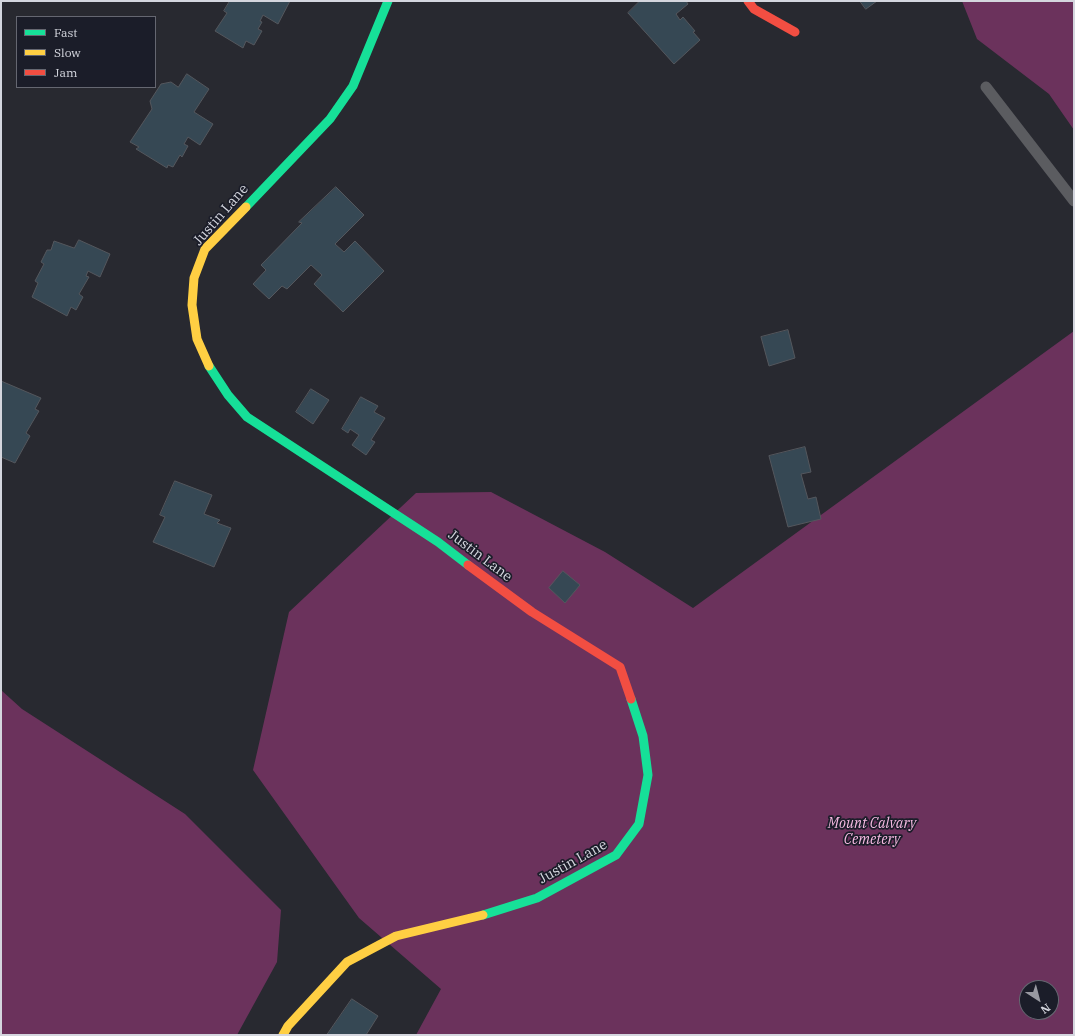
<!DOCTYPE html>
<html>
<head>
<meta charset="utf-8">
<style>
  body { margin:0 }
  #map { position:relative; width:1075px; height:1036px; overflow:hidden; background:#282930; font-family:"IBM Plex Serif",serif }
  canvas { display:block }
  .frame { position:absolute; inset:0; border:2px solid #d4d6de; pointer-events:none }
  .legend { position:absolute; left:16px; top:16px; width:140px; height:72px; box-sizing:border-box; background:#1b1d29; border:1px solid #656771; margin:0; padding:5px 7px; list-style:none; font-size:12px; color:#d4d6de }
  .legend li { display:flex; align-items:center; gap:8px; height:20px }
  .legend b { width:20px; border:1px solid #656771 }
  .north { position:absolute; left:1019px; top:980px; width:40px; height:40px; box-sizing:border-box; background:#1b1d29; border:1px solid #656771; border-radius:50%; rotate:144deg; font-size:11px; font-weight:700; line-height:16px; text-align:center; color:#d4d6de }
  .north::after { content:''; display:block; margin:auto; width:14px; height:18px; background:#9899a1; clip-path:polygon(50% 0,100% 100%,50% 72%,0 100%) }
</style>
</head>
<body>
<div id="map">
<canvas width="1075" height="1036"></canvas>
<div class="frame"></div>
<ul class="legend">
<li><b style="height:5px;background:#16e098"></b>Fast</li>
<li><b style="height:5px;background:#ffcf43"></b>Slow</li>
<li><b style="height:5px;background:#f24e42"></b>Jam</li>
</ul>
<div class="north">N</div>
</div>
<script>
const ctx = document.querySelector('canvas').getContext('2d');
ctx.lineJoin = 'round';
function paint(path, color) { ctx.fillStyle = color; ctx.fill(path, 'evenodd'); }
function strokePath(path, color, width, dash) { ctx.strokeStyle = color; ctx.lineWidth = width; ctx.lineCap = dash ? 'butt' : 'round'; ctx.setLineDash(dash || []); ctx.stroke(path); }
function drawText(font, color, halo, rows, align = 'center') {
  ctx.font = font + ' "IBM Plex Serif",serif'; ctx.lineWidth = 3.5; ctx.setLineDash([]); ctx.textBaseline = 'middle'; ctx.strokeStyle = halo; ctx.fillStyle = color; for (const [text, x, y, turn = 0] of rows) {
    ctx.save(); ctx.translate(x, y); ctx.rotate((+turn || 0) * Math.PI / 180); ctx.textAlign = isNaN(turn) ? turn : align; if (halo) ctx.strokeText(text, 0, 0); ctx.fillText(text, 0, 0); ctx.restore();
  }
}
paint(new Path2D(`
  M962 1H1074V130L1049 94 977 39Z
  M1074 331V1035H416L441 989 359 918 253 770 289 612 416 493 491 492 605 552 693 608ZM1027 988H1051V1012H1027Z
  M1 690 22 709 185 814 281 910 277 962 237 1035H1Z`), '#6b325c');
const building = new Path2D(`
  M230 1H290L278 24 263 15 260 21 262 22 258 29 262 31 254 45 246 41 243 48 215 31 227 13 224 11Z
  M640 1H686L688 4 676 14 680 20 683 17 695 31 693 32 700 40 674 64 628 13Z
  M860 1H877L866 9Z
  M187 74 209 89 194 112 213 124 200 145 188 137 184 144 188 146 182 157 180 155 173 167 168 165 167 168 136 149 139 147 130 142 152 109 150 101 161 84 171 82 178 87Z
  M336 187 364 215 335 244 344 252 355 241 384 271 343 312 314 284 322 275 311 265 287 289 282 286 269 299 253 284 266 270 261 265 302 223 299 222Z
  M79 240 110 254 100 277 88 271 86 276 89 277 79 294 83 297 76 310 71 307 67 316 32 297 38 283 35 281 44 264 41 262 47 250H51L54 241 74 248Z
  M788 330 795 358 769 366 761 337Z
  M1 381 41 398 35 409 39 411 26 433 30 436 15 463 1 457Z
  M311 389 329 400 313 424 296 412Z
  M361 397 378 406 374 412 385 418 371 440 375 442 366 455 352 445 359 435 350 429 348 433 342 429Z
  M805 447 811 472 801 474 808 499 816 497 821 519 788 527 769 456Z
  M175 481 212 495 204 514 220 520 217 523 231 528 214 567 153 542 165 517 160 515Z
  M563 571 580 585 565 603 549 588Z
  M352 999 378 1016 366 1035H327Z`);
paint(building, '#364854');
strokePath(building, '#54575d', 1);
strokePath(new Path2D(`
  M986 87 1074 201`), '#5b5c60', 11);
strokePath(new Path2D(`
  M246 207 330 119 353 86 388 1
  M209 366 228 395 247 417 438 542 468 565
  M483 915 537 898 616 855 639 824 648 775 643 736 631 699`), '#16e098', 9);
strokePath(new Path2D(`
  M209 366 197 339 192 305 194 278 205 249 246 207
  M283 1035 288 1026 347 962 396 936 483 915`), '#ffcf43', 9);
strokePath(new Path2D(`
  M748 1 754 9 795 32
  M468 565 532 612 620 667 631 699`), '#f24e42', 9);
drawText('14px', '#d4d6de', '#1b1d29', [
  ["Justin Lane",221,215,-49],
  ["Justin Lane",480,556,37],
  ["Justin Lane",573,862,-29]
]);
drawText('italic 14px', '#f6bae2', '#1b1d29', [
  ["Mount Calvary",872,824],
  ["Cemetery",872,840]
]);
</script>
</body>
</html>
